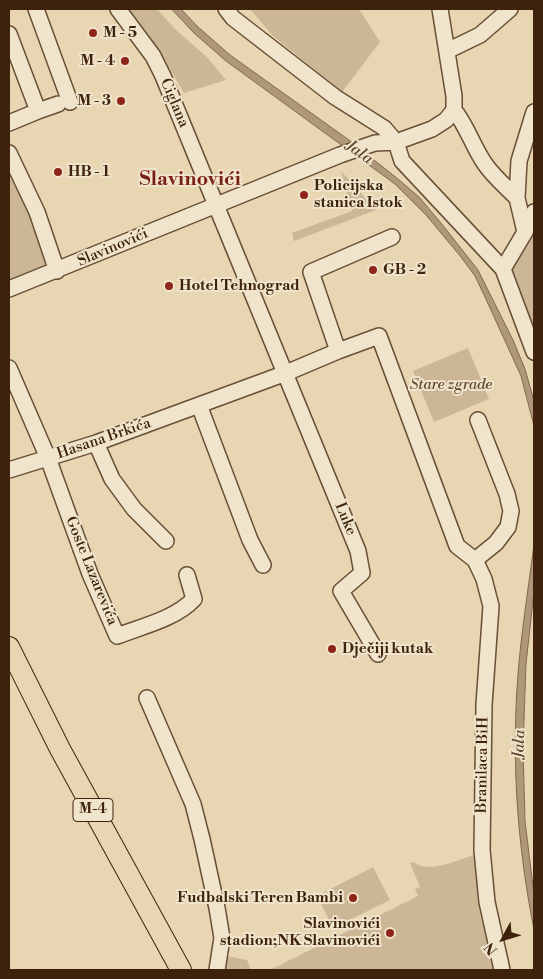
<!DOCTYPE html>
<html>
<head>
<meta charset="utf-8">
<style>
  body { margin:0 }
  #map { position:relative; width:543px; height:979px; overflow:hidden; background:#e8d5b2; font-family:"Libre Bodoni",serif }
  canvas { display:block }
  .frame { position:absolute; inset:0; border:10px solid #3e220b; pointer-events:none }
  .north { position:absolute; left:478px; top:914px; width:50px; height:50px; -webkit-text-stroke:4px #f0e4cd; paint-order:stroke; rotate:231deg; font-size:14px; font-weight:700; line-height:20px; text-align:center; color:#3e220b }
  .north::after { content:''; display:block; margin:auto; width:18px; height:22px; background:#3e220b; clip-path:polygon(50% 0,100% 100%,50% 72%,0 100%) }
</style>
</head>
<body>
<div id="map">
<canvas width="543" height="979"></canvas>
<div class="frame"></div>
<div class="north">N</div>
</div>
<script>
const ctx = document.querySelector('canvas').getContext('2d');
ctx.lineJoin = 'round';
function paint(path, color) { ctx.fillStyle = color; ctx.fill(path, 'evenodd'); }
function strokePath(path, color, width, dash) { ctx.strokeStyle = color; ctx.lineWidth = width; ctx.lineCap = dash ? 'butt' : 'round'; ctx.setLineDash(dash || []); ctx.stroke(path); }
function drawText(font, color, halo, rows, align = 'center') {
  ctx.font = font + ' "Libre Bodoni",serif'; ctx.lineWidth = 4; ctx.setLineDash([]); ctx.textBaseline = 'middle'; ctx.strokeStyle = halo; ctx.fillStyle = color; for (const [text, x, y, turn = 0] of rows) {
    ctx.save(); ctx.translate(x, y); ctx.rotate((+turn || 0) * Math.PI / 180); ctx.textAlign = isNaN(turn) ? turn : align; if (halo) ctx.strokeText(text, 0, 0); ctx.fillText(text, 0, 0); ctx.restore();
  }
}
paint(new Path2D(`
  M127 9H157L175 29 206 56 226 80 184 93 165 60Z
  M250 9H359L380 42 342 92 273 36Z
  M9 153 57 271 9 289Z
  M341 171 376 210 294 241 292 233 352 211Z
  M534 217V337L508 261Z
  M468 348 489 399 434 422 413 371Z
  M474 855 479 909 493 970H270L418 896 415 889 420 887 410 863 413 862C429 874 457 860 474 855Z
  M373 867 390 900 333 928 317 896Z
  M221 955 247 960 251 970H215Z`), '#cbb796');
const water = new Path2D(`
  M172 9H181L197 26 230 55 349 140 398 179 419 197 441 223 478 270 513 340 525 369 534 401V426L521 376 485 297 475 276 461 257 426 215 395 184 226 61 194 33Z
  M534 544V591L526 664 523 748 525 821 534 895V930C518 848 512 771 517 688 520 639 528 592 534 544Z`);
paint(water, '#ae9879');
strokePath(water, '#81694d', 1);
const minor = new Path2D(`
  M36 9 70 102
  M118 9 153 56 163 76 358 551 362 573 341 591 378 654
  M226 9 233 18 335 97 384 128 396 142 402 161 503 269 534 352
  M9 34 38 111 9 123
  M447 51 480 35 510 9
  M454 110C467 126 473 147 485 164 494 177 506 187 517 198
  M38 111 58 104
  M9 153 37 212 57 271
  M525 232 517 198 519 161 534 112
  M503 269 525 232 534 212
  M9 289 340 155 375 143 396 142 432 129 446 120 454 110V96L440 9
  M338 351 311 272 392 237
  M9 368 48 458 90 574 117 636C143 626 175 619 194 599L187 575
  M199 405 250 540 263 565
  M96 443 112 479 134 509 166 541
  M9 470 96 443 286 373 338 351 379 336 457 546 475 560 484 579 491 606 484 705 482 850 487 902 502 970
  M475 560 496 543 508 527 511 511 507 494 478 420
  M147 698 193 804 202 839 217 908 222 938 217 970`);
const major = new Path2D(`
  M9 647 60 749 181 970`);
strokePath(minor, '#684f35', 18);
strokePath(major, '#3e220b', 22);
strokePath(minor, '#f0e4cd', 15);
strokePath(major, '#e8d5b2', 20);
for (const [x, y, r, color] of [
  [93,33,5,"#8f2418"],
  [125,61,5,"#8f2418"],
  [121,101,5,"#8f2418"],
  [58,172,5,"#8f2418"],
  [304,195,5,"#8f2418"],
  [373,270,5,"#8f2418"],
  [169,286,5,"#8f2418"],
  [332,649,5,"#8f2418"],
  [353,898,5,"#8f2418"],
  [390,933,5,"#8f2418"]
]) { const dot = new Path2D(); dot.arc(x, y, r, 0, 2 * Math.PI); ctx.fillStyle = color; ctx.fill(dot); strokePath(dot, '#f0e4cd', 2); }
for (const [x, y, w] of [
  [93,810,40]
]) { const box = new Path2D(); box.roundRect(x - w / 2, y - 11.5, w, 23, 4); ctx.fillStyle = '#f0e4cd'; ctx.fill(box); strokePath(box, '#3e220b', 1); }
drawText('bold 14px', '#3e220b', null, [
  ["M-4",93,810]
]);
drawText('bold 15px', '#3e220b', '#f0e4cd', [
  ["M - 5",103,33],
  ["M - 4",115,61,"right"],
  ["M - 3",111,101,"right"],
  ["HB - 1",68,172],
  ["Policijska",314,186],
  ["stanica Istok",314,203],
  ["GB - 2",383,270],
  ["Hotel Tehnograd",179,286],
  ["Dječiji kutak",342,649],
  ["Fudbalski Teren Bambi",343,898,"right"],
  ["Slavinovići",380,924,"right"],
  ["stadion;NK Slavinovići",380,941,"right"]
], 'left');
drawText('15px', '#3e220b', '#f0e4cd', [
  ["Ciglana",174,103,67],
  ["Slavinovići",113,248,-23],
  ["Hasana Brkića",104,439,-19],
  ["Luke",345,519,68],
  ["Goste Lazarevića",91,571,68],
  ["Branilaca BiH",483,765,-89]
]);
drawText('italic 15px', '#61472e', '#f0e4cd', [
  ["Stare zgrade",451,385]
]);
drawText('italic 16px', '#60452c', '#f0e4cd', [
  ["Jala",359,153,36],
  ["Jala",520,744,-88]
]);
drawText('bold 20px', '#7a1f14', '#f0e4cd', [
  ["Slavinovići",190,180]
]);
</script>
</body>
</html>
